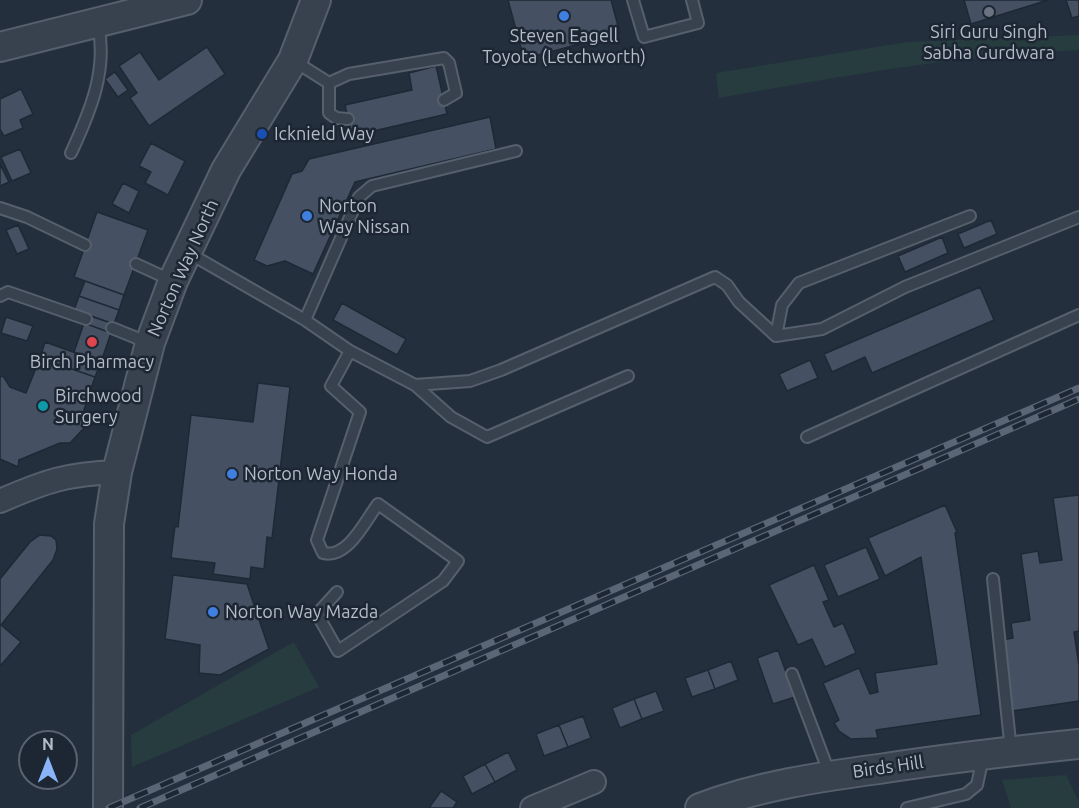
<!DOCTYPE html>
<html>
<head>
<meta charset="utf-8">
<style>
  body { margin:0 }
  #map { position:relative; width:1079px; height:808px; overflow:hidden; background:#242f3e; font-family:Ubuntu,sans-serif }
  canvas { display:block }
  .north { position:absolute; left:18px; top:730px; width:60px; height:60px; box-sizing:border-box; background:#1d2633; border:2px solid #59626f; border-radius:50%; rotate:0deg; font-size:16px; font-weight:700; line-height:24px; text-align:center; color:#b4bcc9 }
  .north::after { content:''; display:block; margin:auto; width:21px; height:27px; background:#8ab4f8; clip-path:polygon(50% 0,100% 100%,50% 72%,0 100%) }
</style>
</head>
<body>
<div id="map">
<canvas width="1079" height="808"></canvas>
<div class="north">N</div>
</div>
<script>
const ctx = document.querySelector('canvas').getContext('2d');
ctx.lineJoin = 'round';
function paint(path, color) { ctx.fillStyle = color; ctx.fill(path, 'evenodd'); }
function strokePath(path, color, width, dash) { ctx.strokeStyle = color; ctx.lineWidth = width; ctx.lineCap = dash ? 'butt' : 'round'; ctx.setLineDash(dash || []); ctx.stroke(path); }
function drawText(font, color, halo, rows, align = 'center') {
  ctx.font = font + ' Ubuntu,sans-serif'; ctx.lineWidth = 5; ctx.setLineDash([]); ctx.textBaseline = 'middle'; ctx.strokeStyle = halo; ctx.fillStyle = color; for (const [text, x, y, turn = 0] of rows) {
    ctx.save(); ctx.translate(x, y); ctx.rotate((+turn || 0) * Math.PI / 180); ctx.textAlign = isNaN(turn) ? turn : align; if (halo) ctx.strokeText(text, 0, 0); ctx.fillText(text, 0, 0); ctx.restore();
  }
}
paint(new Path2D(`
  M1079 35V50C957 55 838 77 719 98L716 73 907 42Z
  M294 642 319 687 132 767 131 735Z
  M1066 775 1079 802V808H1011L1002 780Z`), '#263c3f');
const building = new Path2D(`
  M508 0H611L620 33 524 59Z
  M964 0H1048L971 24Z
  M1066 0H1079V16L1072 18Z
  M207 47 225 74 149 126 130 98 137 93 119 66 140 52 159 80Z
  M436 66 447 114 352 136 345 105 412 90 409 73Z
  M115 72 128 90 118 97 105 79Z
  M21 89 33 114 20 120 23 128 4 136 0 129V99Z
  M490 117 496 149 355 182 313 274 285 261 267 266 254 260 292 174 302 171 309 159Z
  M151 143 185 161 168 195 145 183 151 172 139 166Z
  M20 149 31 173 12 181 1 157Z
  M0 164 9 182 0 186Z
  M123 183 139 191 129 213 112 204Z
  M97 212 148 230 124 295 74 277Z
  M991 220 997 234 964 248 958 234Z
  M18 225 29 249 17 254 6 230Z
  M942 237 948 253 905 272 898 256Z
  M85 281 124 295 119 310 79 296Z
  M980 287 994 320 872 373 865 357 832 372 824 354Z
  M79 296 119 310 114 324 74 310Z
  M342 303 406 339 397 355 333 320Z
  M87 315 114 324 111 333 84 323Z
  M6 317 33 326 27 341 1 333Z
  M84 323 111 333 101 362 74 352Z
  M45 342 101 362 95 377 40 358Z
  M40 358 95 377 81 419 86 426 70 443H60L19 460 18 467 0 459V377L3 376 10 387 26 393Z
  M810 360 818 378 787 391 779 374Z
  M258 383 290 387 272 538 267 537 264 569 251 567 250 579 213 574 215 563 171 558 175 526 178 527 191 415 253 422Z
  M1079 495V631L1074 632 1079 666V701L1012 711 1002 640 1013 638 1011 623 1030 620 1021 554 1038 551 1040 563 1062 560 1053 498Z
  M945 505 957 532 955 533 981 715 876 730 878 738 851 739 839 731 834 723 839 720 823 683 859 668 870 694 878 692 875 673 937 664 921 557 885 576 868 538Z
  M40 535 51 536 56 540 57 549 53 560 1 625 21 642 1 665 0 664V579L30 542Z
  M866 547 880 579 838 597 824 565Z
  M814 565 829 600 823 602 834 627 843 623 856 653 825 667 812 639 798 645 769 585Z
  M173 575 247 584 269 649 220 675 199 673 200 645 165 639Z
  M778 650 795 697 773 704 757 658Z
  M731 661 738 680 715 689 708 670Z
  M708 670 715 689 692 697 685 678Z
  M656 691 664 711 642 719 634 699Z
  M634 699 642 719 620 728 612 708Z
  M583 716 591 738 568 747 559 725Z
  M559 725 568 747 544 756 536 734Z
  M508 752 517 770 495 782 485 764Z
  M485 764 495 782 472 794 463 776Z
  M441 791 457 802 453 808H429Z`);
paint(building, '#455162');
strokePath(building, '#1f2835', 1.5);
const service = new Path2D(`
  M633 0 644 37 698 23 692 0
  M294 61 329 83
  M329 83 349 74 444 58 449 63 456 93 444 100
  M329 83V113L336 118 348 119
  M71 153C90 112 108 70 98 24
  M0 208 27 217 85 245
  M187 252 305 320 350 351 415 385 451 417 487 437 628 376
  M136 264 173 281
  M0 296 8 292 86 319
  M305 320 355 206 359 197 372 186 516 151
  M112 328 149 343
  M776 336 822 329 905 287 1079 217
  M776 336 782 305 799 283 970 216
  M415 385 470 381 501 370 715 277 727 285 739 302 776 336
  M807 437 1079 315
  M993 579 1011 751
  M337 592 317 614 338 651 443 581 458 561 378 504C365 521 348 559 323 553L317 540 360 412 331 386 350 351
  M792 674 830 775
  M907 808 966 794 977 785 983 757`);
const minor = new Path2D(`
  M0 501C46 481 66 474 117 472
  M532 808 594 782`);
const tertiary = new Path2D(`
  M0 47 187 0
  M108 808 109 524 117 472 150 343 173 281 226 170 293 60 316 0
  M700 808C758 786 818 777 879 769 945 759 1012 751 1079 744`);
strokePath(service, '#565f6c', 14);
strokePath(minor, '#565f6c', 26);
strokePath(tertiary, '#565f6c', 32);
strokePath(service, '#38414e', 10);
strokePath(minor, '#38414e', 22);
strokePath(tertiary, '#38414e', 28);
const rail = new Path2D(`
  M109 808 1079 388
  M140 808 1079 399`);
strokePath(rail, '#5a6575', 7);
strokePath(rail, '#1d2633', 4.5, [14]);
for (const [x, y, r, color] of [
  [989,12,6,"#6b7280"],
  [564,16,6,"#3f7fe0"],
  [262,134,6,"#1a4fb4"],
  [307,216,6,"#3f7fe0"],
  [92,342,6,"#e0444e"],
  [43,406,6,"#0f9aa8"],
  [232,474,6,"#3f7fe0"],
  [213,612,6,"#3f7fe0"]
]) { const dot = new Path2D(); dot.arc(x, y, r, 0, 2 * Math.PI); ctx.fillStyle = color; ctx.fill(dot); strokePath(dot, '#1d2633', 2); }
drawText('18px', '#b4bcc9', '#1d2633', [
  ["Siri Guru Singh",989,32,"center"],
  ["Sabha Gurdwara",989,53,"center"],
  ["Steven Eagell",564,36,"center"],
  ["Toyota (Letchworth)",564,57,"center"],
  ["Icknield Way",274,134],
  ["Norton",319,206],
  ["Way Nissan",319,227],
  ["Birch Pharmacy",92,362,"center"],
  ["Birchwood",55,396],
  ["Surgery",55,417],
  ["Norton Way Honda",244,474],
  ["Norton Way Mazda",225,612]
], 'left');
drawText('18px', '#b4bcc9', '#1d2633', [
  ["Norton Way North",183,268,-66],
  ["Birds Hill",888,767,-8]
]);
</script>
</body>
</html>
